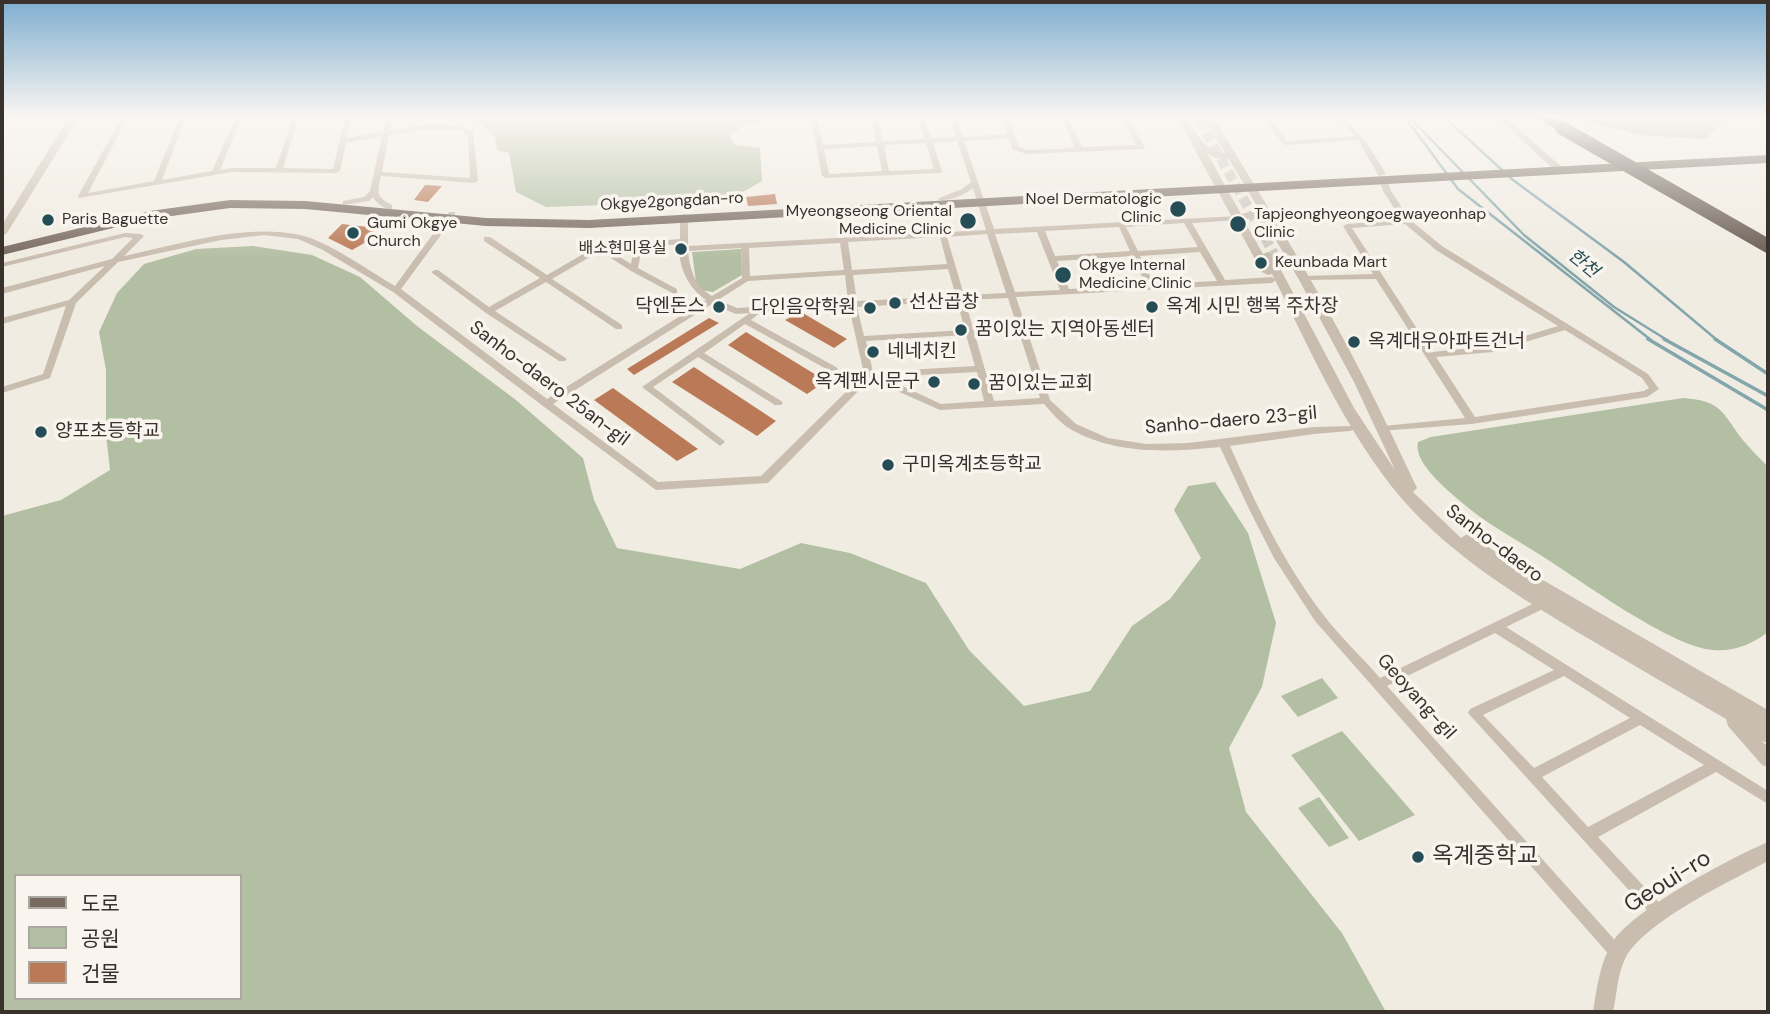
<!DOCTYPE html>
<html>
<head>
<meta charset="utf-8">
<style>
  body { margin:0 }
  #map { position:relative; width:1770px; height:1014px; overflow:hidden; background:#f1ece2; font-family:"DM Sans","Noto Sans KR",sans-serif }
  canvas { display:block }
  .frame { position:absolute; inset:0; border:4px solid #38312c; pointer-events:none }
  .legend { position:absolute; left:14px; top:874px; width:228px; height:126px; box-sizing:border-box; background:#f9f5ee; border:2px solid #aca7a0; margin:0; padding:9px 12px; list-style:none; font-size:21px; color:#38312c }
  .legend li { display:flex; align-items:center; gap:14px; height:35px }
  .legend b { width:35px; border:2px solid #aca7a0 }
</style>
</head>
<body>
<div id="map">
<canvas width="1770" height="1014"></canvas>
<div class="frame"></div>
<ul class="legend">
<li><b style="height:9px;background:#786a5f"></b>도로</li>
<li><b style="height:19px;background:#b3bfa3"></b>공원</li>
<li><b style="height:19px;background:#ba7a57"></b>건물</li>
</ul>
</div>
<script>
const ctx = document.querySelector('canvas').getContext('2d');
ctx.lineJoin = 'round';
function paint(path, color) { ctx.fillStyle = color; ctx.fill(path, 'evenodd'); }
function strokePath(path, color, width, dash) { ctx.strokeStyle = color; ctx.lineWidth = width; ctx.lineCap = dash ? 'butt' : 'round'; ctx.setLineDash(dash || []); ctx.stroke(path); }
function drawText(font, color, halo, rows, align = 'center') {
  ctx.font = font + ' "DM Sans","Noto Sans KR",sans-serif'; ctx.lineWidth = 7; ctx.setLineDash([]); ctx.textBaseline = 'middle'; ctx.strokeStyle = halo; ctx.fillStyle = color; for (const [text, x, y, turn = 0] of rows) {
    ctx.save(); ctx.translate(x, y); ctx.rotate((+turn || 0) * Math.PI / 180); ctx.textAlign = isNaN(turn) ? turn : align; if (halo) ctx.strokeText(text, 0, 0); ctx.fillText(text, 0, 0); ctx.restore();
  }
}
paint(new Path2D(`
  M444 117H763L765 121 746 125 729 135 735 145 760 148 762 181 727 201 546 207 516 192 509 153 497 150 495 137 475 120Z
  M1572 117H1727L1706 139 1638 135Z
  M253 246 312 255 360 277 417 326 516 400 583 458 594 500 617 548 740 569 801 543 850 553 926 583 969 650 1024 706 1090 691 1132 626 1170 599 1201 558 1174 510 1188 486 1215 482 1248 533 1276 623 1262 687 1229 748 1246 812 1342 933 1386 1012H2V516L61 500 110 470 106 435V370L99 332 117 293 144 264 196 249ZM16 876H240V998H16Z
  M741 249 742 275 713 292 700 290 696 282 692 252Z
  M1683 398C1722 401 1721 411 1742 439 1750 449 1760 458 1768 467V632C1752 644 1734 652 1713 650 1671 647 1583 582 1545 558 1517 540 1485 523 1460 501 1446 489 1413 462 1418 442L1431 437Z
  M1322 678 1338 698 1298 717 1281 696Z
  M1342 731 1415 815 1359 841 1291 755Z
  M1319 797 1349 838 1329 847 1298 808Z`), '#b3bfa3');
strokePath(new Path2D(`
  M1405 117 1458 189 1651 340
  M1409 117 1524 235 1614 307 1667 340
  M1444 117 1513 180 1624 262 1717 340`), '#83a6ac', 2.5);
strokePath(new Path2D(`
  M1648 339 1768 410
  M1664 339 1768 396
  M1715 339 1768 374`), '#83a6ac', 3.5);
paint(new Path2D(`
  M425 185 442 186 428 202 414 200Z
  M775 194 777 204 748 206 746 197Z
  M342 224 377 228 366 242 352 250 328 238Z
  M801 312 847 339 834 348 785 320Z
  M709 318 719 323 634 375 627 369Z
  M746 332 826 381 807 394 728 345Z
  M694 367 776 421 757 436 672 382Z
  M613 388 698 449 677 461 594 400Z`), '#ba7a57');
strokePath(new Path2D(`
  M1199 119 1274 254`), '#ccc7be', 10, [10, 5]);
paint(new Path2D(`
  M122 117H128L88 193 154 181 180 117H186L162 180 212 171 236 117H242L220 170 232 168H276L293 117H299L283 168 333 169 345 117H351L347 138 383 132 386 117H392L390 131C416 126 449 118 473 132L478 181 474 183 381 176C377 194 376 196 392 205V209C385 210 376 203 373 197L369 201 343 205V201L364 197 370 191 382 136 346 143 340 171 336 173 232 172 79 198 78 196ZM430 129 460 130 468 134 470 178 382 172 389 135Z
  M811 117H817L823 145 876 142 871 117H877L883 141 924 139 918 117H924L931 138 956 137 950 117H956L963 137 1007 134 1001 117H1007L1019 147 1028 150 1075 148 1062 117H1068L1082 147 1136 145 1121 117H1127L1145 147 1144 149 1027 154 1013 150 1009 138 964 141 994 229 1238 216 1242 218 1241 220 1192 223 1225 280 1272 277 1276 280 1272 283 1016 297 1050 400 1076 424 1108 438 1146 444 1188 443 1314 427 1353 426 1355 428 1353 430 1350 431 1314 434 1230 446C1256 504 1283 562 1322 613 1339 636 1361 656 1380 678L1549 596 1553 598 1555 601 1553 604 1506 627 1768 791V804L1716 772 1598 837 1665 909 1667 914 1665 919 1660 921 1655 919 1468 713 1470 709 1554 670 1495 633 1387 686 1622 948 1624 953 1622 958 1617 960 1612 958 1315 621 1274 558 1250 511 1220 447C1170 452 1117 455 1072 430 1061 424 1052 413 1044 404L940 410 870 379 768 483 656 490 543 406 393 292 321 249 298 239 264 235 221 240 118 262 76 303 50 378 2 393V387L43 374 66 306 2 324V318L69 300 105 266 2 294V288L112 259 133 238 125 237 2 267V263L125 233 140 234 144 236 124 256C179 244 245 223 300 235 328 241 369 271 395 286L449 212H455V216L401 289 547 399 706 300C688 288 677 265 680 244L642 247 638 268 677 289V293L674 294 631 271 600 251 552 279 622 325V329H616L546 282 495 311 567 359 565 361H559L486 313 431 272 435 270H438L489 307 540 278 484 241V237H490L547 275 597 246 680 239V216L684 214 688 216V246L986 230 973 188C965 195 946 203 937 199L962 189 971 182 957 141 933 143 942 171 941 173 826 178 822 176ZM926 143 934 169 889 171 884 145ZM877 146 882 171 829 174 824 149ZM1184 223 1198 247 1138 251 1126 227ZM1119 227 1130 251 1055 256 1045 231ZM1037 232 1060 290 1015 292 995 234ZM987 234 1006 293 964 295 947 237ZM940 237 947 264 852 270 848 242ZM840 243 844 270 750 276 749 248ZM634 248 631 264 609 250ZM741 248 742 278 712 296C695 286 690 270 688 251ZM1200 252 1217 281 1154 284 1140 256ZM1132 256 1146 285 1069 289 1057 261ZM948 269 956 296 857 301 853 275ZM845 275 848 302 737 308 718 300 748 281ZM1008 298 1040 398 994 401 965 300ZM957 301 965 330 864 336 857 307ZM712 304 736 314 750 313 642 387 720 446 725 442 723 440 653 387 698 357 775 405H781L783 403 781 401 704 353 745 324 830 371H836L838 369 836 367 751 320 761 312 849 307 864 374 761 476 658 482 553 404ZM966 335 975 366 873 372 866 341ZM977 372 984 401 941 404 883 377ZM1564 676 1630 718 1534 768 1483 715ZM1640 725 1704 765 1588 827 1542 777Z
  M1263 117H1269L1287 141 1354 136 1337 117H1343L1367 143 1386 174 1379 176 1358 140 1285 145 1283 144Z
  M1380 177 1387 179 1391 191 1410 220 1442 246 1648 374 1659 389 1647 397 1472 424 1380 431 1378 429 1380 427 1383 426 1465 418 1376 279 1304 280 1300 278 1304 276 1373 274 1343 226 1347 224 1402 220 1383 191 1379 179ZM1405 224 1436 250 1558 326 1492 346 1432 352 1352 228ZM1565 330 1642 378 1649 388 1644 391 1475 417 1436 357 1493 352Z`), '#c9bdaf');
paint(new Path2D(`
  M69 117H79L7 233 2 236V225Z
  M1177 117H1186C1196 133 1204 151 1225 153L1204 117H1213C1265 202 1320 291 1366 382 1384 417 1400 453 1417 488L1413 492 1461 538 1467 534 1472 536 1503 557 1768 710V743L1762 741 1768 747V767L1762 765 1728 726 1726 719C1679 692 1632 664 1584 636 1519 597 1453 557 1402 499 1346 433 1311 351 1272 274L1268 275 1262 272ZM1207 153 1215 158 1229 159 1261 213 1254 211 1241 214ZM1253 217 1267 225 1298 278 1354 382 1395 470 1354 408 1273 255 1268 252 1263 254 1244 220Z
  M1193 117H1202L1204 119 1199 122Z
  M1496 117H1505L1562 167V171H1556Z
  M1768 842V861C1731 881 1643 922 1625 959 1617 975 1617 995 1613 1012H1593C1597 988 1600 961 1614 940 1635 909 1732 857 1768 842Z`), '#c9bdaf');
paint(new Path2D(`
  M1768 155V163L589 228 486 226 305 209 230 208 150 219 2 255V247L150 211 230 200 305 201 486 218 589 220Z`), '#786a5f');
paint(new Path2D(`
  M1537 117H1551L1568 128 1558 131Z`), '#685b52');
strokePath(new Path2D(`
  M1562 128 1768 246`), '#685b52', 14);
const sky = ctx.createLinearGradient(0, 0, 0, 259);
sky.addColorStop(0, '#7faed0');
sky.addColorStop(0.45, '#f9f6f2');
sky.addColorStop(1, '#f9f6f200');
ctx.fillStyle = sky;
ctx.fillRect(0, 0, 1770, 259);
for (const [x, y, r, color] of [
  [1178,209,9,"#254d56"],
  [48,220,7,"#254d56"],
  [968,221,9,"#254d56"],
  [1238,224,9,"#254d56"],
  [353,233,7,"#254d56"],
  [681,249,7,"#254d56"],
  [1261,263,7,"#254d56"],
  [1063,275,9,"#254d56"],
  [895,303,7,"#254d56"],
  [719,307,7,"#254d56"],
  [1152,307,7,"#254d56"],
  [870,308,7,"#254d56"],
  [961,330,7,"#254d56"],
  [1354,342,7,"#254d56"],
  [873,352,7,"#254d56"],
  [934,382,7,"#254d56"],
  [974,384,7,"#254d56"],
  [41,432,7,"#254d56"],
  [888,465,7,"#254d56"],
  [1418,857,7,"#254d56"]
]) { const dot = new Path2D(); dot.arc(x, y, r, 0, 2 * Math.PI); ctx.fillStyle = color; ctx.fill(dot); strokePath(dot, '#f9f5ee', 2.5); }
drawText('16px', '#38312c', '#f9f5ee', [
  ["Noel Dermatologic",1162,200,"right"],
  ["Clinic",1162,218,"right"],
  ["Myeongseong Oriental",952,212,"right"],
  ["Medicine Clinic",952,230,"right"],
  ["Tapjeonghyeongoegwayeonhap",1254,215],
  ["Clinic",1254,233],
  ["Paris Baguette",62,220],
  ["Gumi Okgye",367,224],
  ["Church",367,242],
  ["배소현미용실",667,249,"right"],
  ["Keunbada Mart",1275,263],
  ["Okgye Internal",1079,266],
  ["Medicine Clinic",1079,284]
], 'left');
drawText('16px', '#38312c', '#f9f5ee', [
  ["Okgye2gongdan-ro",672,202,-3]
]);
drawText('italic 18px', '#254d56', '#f9f5ee', [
  ["한천",1583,264,39]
]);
drawText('19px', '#38312c', '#f9f5ee', [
  ["선산곱창",909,303],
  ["닥엔돈스",705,307,"right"],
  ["옥계 시민 행복 주차장",1166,307],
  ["다인음악학원",856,308,"right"],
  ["꿈이있는 지역아동센터",975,330],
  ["옥계대우아파트건너",1368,342],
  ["네네치킨",887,352],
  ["옥계팬시문구",920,382,"right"],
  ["꿈이있는교회",988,384],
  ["양포초등학교",55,432],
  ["구미옥계초등학교",902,465]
], 'left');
drawText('19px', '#38312c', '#f9f5ee', [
  ["Sanho-daero 25an-gil",549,384,37],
  ["Sanho-daero 23-gil",1231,421,-5],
  ["Sanho-daero",1494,544,37],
  ["Geoyang-gil",1416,697,48]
]);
drawText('23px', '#38312c', '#f9f5ee', [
  ["옥계중학교",1432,857]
], 'left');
drawText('23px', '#38312c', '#f9f5ee', [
  ["Geoui-ro",1668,882,-32]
]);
</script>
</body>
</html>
